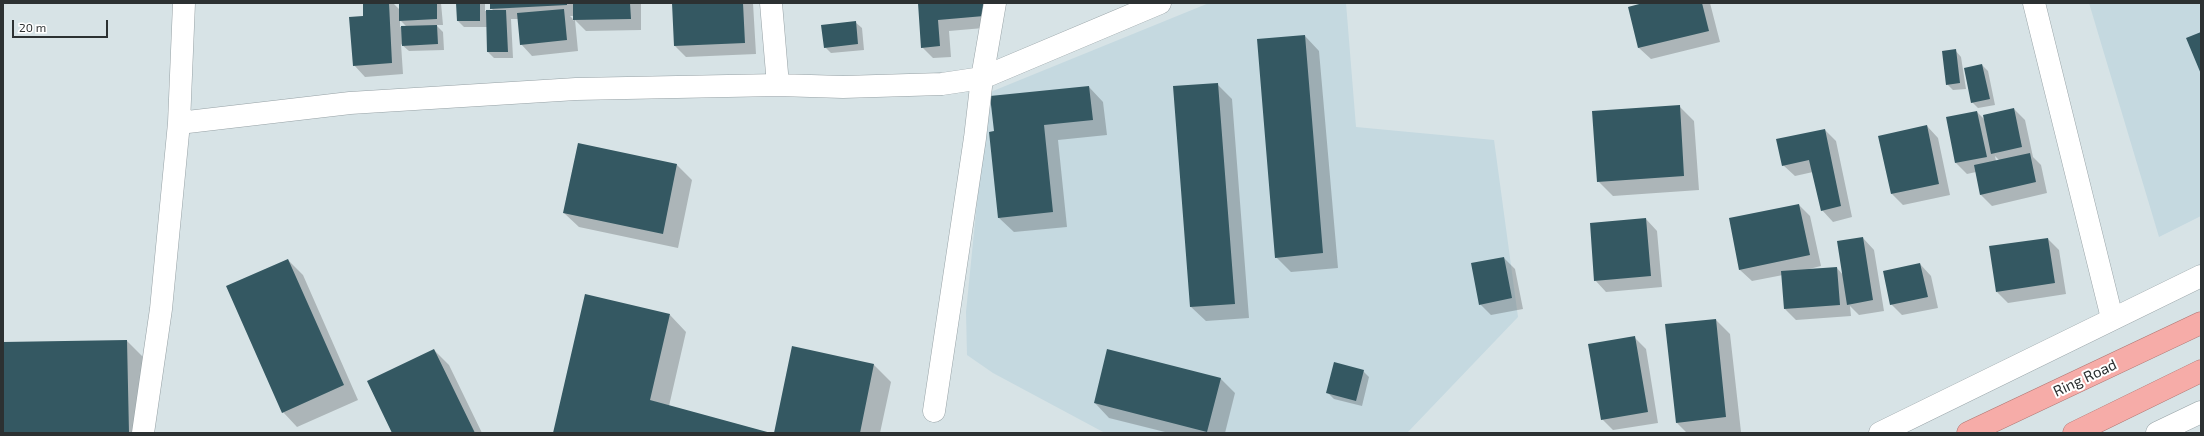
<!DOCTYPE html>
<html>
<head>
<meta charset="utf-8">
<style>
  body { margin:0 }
  #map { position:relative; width:2204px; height:436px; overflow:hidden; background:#d7e3e6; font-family:"Exo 2",sans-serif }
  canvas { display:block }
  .frame { position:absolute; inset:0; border:4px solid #2c3132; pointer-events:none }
  .scale { position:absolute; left:12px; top:20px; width:96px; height:18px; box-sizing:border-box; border:2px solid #2c3132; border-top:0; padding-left:5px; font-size:12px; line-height:14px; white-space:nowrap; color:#2c3132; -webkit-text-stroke:3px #fff; paint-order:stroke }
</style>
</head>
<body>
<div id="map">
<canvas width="2204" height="436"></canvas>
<div class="frame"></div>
<div class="scale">20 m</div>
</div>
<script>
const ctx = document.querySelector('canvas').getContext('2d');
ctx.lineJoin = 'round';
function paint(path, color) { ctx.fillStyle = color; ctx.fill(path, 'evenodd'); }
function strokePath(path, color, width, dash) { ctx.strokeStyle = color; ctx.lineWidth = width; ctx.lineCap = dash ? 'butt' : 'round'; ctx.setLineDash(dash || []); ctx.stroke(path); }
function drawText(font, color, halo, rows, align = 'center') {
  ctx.font = font + ' "Exo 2",sans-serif'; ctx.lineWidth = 4; ctx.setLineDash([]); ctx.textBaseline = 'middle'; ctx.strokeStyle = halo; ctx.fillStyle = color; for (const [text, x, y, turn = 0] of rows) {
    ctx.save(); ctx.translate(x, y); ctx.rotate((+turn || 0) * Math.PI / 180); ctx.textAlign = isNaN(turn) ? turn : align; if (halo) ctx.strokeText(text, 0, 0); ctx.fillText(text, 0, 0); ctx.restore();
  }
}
paint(new Path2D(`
  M1209 3H1346L1356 127 1494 140 1518 317 1407 433H1105L993 373 967 355 966 312 988 93Z
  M2089 3H2201V216L2159 237Z`), '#c5d9e0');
paint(new Path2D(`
  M364 3H393L400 10V3H441L443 25H436L443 32 444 50 409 51 401 44 403 74 365 77 354 65 364 17ZM400 20 407 27H400Z
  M457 3H485V11H494L491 8V3H641V30L586 31 575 20 578 51 532 56 521 44 518 19H511L513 58H494L488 52 487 27H464L458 21ZM570 16H574V21L572 18Z
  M673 3H753L756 54 686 57 675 46Z
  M919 3H993L995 27 949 31 951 57 933 58 922 47Z
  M1647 3H1710L1720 42 1651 59 1639 48 1629 7Z
  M855 22 862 28 864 50 831 53 825 47Z
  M1305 36 1319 51 1338 268 1291 272 1276 257Z
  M1955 50 1961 57 1966 89 1953 90 1947 84Z
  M1982 65 1988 71 1995 105 1978 108 1972 102Z
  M1217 84 1232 99 1249 318 1206 321 1191 307Z
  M1089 87 1103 102 1107 135 1058 140 1067 227 1014 232 999 218 995 132Z
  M1679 106 1694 121 1699 190 1613 196 1598 181Z
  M2014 109 2025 120 2033 157 2041 165 2047 193 1992 206 1981 195 1976 172 1967 174 1956 163 1947 118 1977 112 1985 120ZM1995 156 2000 161H1996Z
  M1927 126 1938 138 1950 195 1903 205 1892 194Z
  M1825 130 1836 141 1852 217 1833 222 1822 210 1813 172 1795 176 1783 165Z
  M677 165 692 180 678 248 579 227 564 213Z
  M1799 205 1810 216 1821 266 1809 269 1837 268 1843 275 1863 238 1874 250 1884 311 1859 315 1850 306 1851 316 1796 320 1785 309 1783 275 1752 281 1740 270 1730 219Z
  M1646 219 1657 231 1662 287 1606 292 1595 280Z
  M2048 239 2059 250 2066 294 2008 303 1997 292Z
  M1504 258 1515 269 1523 309 1491 315 1480 304Z
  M288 260 303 275 358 400 297 427 283 412Z
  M1920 264 1931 276 1938 308 1902 315 1891 304Z
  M670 315 686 332 669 406 769 433H554Z
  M1716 320 1730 334 1741 432 1687 433 1677 423Z
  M1635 338 1646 349 1658 423 1613 430 1602 419Z
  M127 341 144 358 145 433H3V343Z
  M793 347 874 365 891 382 880 433H775Z
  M434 350 449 365 482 433H393Z
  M1108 350 1221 379 1235 393 1225 433H1169L1109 418 1095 403Z
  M1363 371 1369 377 1362 406 1334 399 1328 393Z`), '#0003');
paint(new Path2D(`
  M363 3H389L392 63 353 66 349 17 363 16Z
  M399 3H437V19L399 21Z
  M456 3H480V21H457Z
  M490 3H567V5L490 9Z
  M573 3H630L631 19 573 20Z
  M672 3H743L745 43 674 46Z
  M918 3H983L984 16 938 20 940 46 921 48Z
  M1643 3H1702L1709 31 1638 48 1628 7Z
  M564 9 567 40 520 45 517 13Z
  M486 10H506L508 52H487Z
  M856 21 858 44 824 48 821 25Z
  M437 25 438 44 402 46 401 26Z
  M2201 32V74L2186 38Z
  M1305 35 1323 253 1275 258 1257 39Z
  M1956 49 1960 83 1946 85 1942 51Z
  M1982 64 1990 99 1971 103 1964 68Z
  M1218 83 1235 304 1190 307 1173 86Z
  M1089 86 1093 120 1044 125 1053 212 998 218 989 132 994 131 990 96Z
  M1680 105 1684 176 1597 182 1592 111Z
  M2014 108 2022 147 1991 154 1983 115Z
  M1977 111 1987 157 1955 163 1946 117Z
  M1927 125 1939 184 1891 194 1878 136Z
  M1825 129 1841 206 1821 211 1809 160 1782 166 1776 139Z
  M578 143 677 164 663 234 563 213Z
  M2030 153 2036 182 1980 195 1974 165Z
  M1799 204 1810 255 1739 270 1729 218Z
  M1646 218 1651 276 1594 281 1590 223Z
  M1863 237 1873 300 1847 305 1837 241Z
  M2048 238 2055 283 1996 292 1989 246Z
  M1504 257 1512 298 1479 305 1471 263Z
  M288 259 344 385 282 413 226 286Z
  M1920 263 1928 297 1890 305 1883 271Z
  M1837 267 1840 305 1784 309 1781 271Z
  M585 294 670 314 650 400 771 433H553Z
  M1716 319 1726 417 1676 423 1665 324Z
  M1635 336 1648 412 1601 420 1588 344Z
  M127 340 129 433H3V342Z
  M792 346 874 364 860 433H774Z
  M434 349 475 433H392L367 381Z
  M1107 349 1221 378 1207 432 1094 403Z
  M1334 362 1364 370 1356 401 1326 393Z`), '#345862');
const minor = new Path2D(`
  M771 3 778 85
  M2034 3 2112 318
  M179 123 350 103 576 89 778 85 843 87 942 84 982 78 1160 3
  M934 411 975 138 982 78 995 3
  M143 433 161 309 179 123 184 3`);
const secondary = new Path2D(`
  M1880 433 2201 276
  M2157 433 2201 412`);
const trunk = new Path2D(`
  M1968 433 2201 323
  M2074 433 2201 371`);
strokePath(minor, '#96a1a5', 23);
strokePath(secondary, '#96a1a5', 23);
strokePath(trunk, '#ad7470', 23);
strokePath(minor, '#fff', 22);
strokePath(secondary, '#fff', 22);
strokePath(trunk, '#f6aca8', 22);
drawText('15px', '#2c3132', '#fff', [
  ["Ring Road",2085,378,-25]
]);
</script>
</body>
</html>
